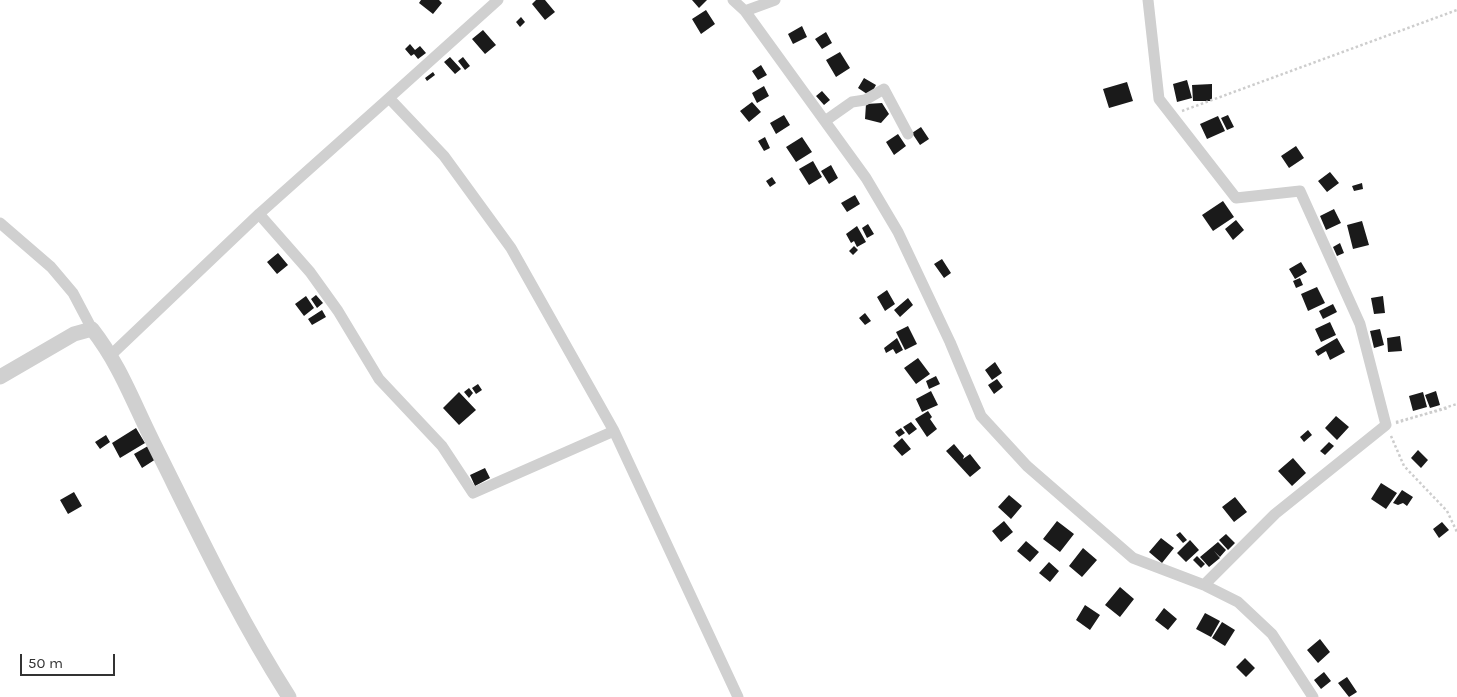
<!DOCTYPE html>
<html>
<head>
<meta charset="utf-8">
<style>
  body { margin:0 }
  #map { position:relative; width:1457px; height:697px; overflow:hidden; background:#fff; font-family:Karla,sans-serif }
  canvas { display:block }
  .scale { position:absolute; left:20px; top:654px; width:95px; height:22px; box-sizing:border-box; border:2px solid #333; border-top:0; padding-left:6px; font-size:15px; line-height:18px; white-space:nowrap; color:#333; -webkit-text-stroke:4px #fff; paint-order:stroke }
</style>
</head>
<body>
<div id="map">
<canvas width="1457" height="697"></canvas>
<div class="scale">50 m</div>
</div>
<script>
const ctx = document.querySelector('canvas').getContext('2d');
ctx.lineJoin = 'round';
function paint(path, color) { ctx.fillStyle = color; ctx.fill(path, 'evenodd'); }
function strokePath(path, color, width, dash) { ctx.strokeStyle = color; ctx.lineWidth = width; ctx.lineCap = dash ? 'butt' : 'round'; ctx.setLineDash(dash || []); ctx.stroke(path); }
paint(new Path2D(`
  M421 0H439L442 3 433 14 419 3Z
  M536 0H545L555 12 545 20 532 4Z
  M692 0H707L699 8Z
  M706 10 715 24 701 34 692 19Z
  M521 17 525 22 520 27 516 22Z
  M802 26 807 37 793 44 788 34Z
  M483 30 496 45 485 54 472 39Z
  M826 32 832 43 822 49 815 39Z
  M410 44 415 50 420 46 426 53 418 59 414 54 411 56 405 49Z
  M840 52 850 68 836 77 826 60Z
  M450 57 461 69 455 74 444 62Z
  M463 57 470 66 465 70 458 61Z
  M761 65 767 75 758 80 752 71Z
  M433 72 435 75 427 81 425 78Z
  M864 78 876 85 870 96 858 88Z
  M1187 80 1192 98 1177 102 1173 84Z
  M1127 82 1133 101 1109 108 1103 89Z
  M1212 84V101H1193L1192 85Z
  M764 86 769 96 757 103 752 93Z
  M822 91 830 100 824 105 816 96Z
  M752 102 761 112 749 122 740 111Z
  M882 103 889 114 881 123 865 119 866 104Z
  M784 115 790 125 776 134 770 123Z
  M1228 115 1234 127 1227 130 1221 118Z
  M1218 116 1225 131 1207 139 1200 124Z
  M921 127 929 139 920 145 912 133Z
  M898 134 906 146 894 155 886 142Z
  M765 137 770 148 764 151 758 141Z
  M802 137 812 152 796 162 786 147Z
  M1296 146 1304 158 1289 168 1281 156Z
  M813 161 822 177 809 185 799 169Z
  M831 165 838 178 829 184 821 171Z
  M1330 172 1339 183 1327 192 1318 181Z
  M772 177 776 183 770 187 766 181Z
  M1362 183 1363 189 1354 191 1352 186Z
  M855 195 860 204 847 212 841 203Z
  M1223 201 1234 217 1213 231 1202 215Z
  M1334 209 1341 223 1326 230 1320 216Z
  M1236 220 1244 230 1233 240 1225 229Z
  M1362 221 1369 245 1353 249 1347 225Z
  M868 224 874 234 867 238 862 228Z
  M857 226 866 242 857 247 854 241 851 243 846 234Z
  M1340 243 1344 253 1337 256 1333 247Z
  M854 246 858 250 853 255 849 251Z
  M278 253 288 265 277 274 267 262Z
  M942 259 951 273 944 278 934 264Z
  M1301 262 1307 272 1295 279 1289 269Z
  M1300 278 1303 285 1296 288 1293 281Z
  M1317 287 1325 303 1308 311 1301 294Z
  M887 290 895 304 885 311 877 297Z
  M316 295 323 303 317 308 311 299Z
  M306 296 314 308 304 316 295 304Z
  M1383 296 1385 313 1374 314 1371 298Z
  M908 298 913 305 900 317 894 310Z
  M1333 304 1337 312 1323 319 1319 311Z
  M322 310 326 317 312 325 308 319Z
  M865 313 871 321 865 325 859 318Z
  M1330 322 1336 335 1321 342 1315 329Z
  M908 326 917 344 905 350 896 332Z
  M1380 329 1384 345 1374 348 1370 331Z
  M1400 336 1402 351 1388 352 1387 338Z
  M897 338 903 350 896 354 893 349 886 353 884 348Z
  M1337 338 1345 352 1330 360 1326 351 1318 356 1315 351Z
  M918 358 930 374 916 384 904 368Z
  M995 362 1002 373 992 380 985 370Z
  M936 376 940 384 929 389 926 381Z
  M997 379 1003 387 994 394 988 385Z
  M478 384 482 390 476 394 472 388Z
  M469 388 473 393 469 398 464 392Z
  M931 391 938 405 922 412 916 399Z
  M1436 391 1440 405 1430 408 1425 395Z
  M459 392 476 410 459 425 443 408Z
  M1423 392 1427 407 1413 411 1409 396Z
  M928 411 932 417 930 419 937 429 927 437 915 419Z
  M1336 416 1349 427 1337 440 1325 428Z
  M911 422 917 429 909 435 903 427Z
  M136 428 145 443 120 458 112 443Z
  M901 428 905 433 899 437 895 432Z
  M1308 430 1312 435 1304 442 1300 437Z
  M106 435 110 442 100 449 95 442Z
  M902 438 911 449 902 456 893 446Z
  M1329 442 1334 446 1325 455 1320 451Z
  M954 444 964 456 963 459 970 454 981 468 970 477 946 451Z
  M148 446 156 459 142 468 134 454Z
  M1418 450 1428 460 1421 468 1411 458Z
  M1293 458 1306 473 1292 486 1278 471Z
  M485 468 490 478 475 486 470 475Z
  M1381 483 1397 493 1386 509 1371 499Z
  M1402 490 1413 497 1407 506 1403 503 1398 505 1393 503Z
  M74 492 82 506 68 514 60 500Z
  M1009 495 1022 506 1011 519 998 507Z
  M1235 497 1247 512 1234 522 1222 507Z
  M1004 521 1013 532 1001 542 992 531Z
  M1057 521 1074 534 1060 552 1043 539Z
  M1442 522 1449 530 1439 538 1433 529Z
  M1180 532 1187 540 1183 543 1176 535Z
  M1226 534 1235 543 1228 550 1219 540Z
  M1161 538 1174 548 1162 563 1149 552Z
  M1190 540 1199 550 1186 562 1177 553Z
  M1026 541 1039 552 1030 562 1017 551Z
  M1218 542 1226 550 1220 557 1214 551 1220 558 1209 567 1200 557Z
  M1083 548 1097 560 1082 577 1069 566Z
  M1197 556 1205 564 1201 568 1193 560Z
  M1049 562 1059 571 1050 582 1039 573Z
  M1120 587 1134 599 1120 617 1105 605Z
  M1085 605 1100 615 1090 630 1076 620Z
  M1164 608 1177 619 1168 630 1155 620Z
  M1205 613 1220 621 1211 637 1196 629Z
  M1222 622 1235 630 1225 646 1212 638Z
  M1320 639 1330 652 1318 663 1307 650Z
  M1245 658 1255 668 1246 677 1236 667Z
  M1324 672 1331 681 1321 689 1314 680Z
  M1347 677 1357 692 1349 697 1338 683Z`), '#1a1a1a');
strokePath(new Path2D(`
  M1182 111 1457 10
  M1396 422 1448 408
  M1396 423 1457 404
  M1391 436 1404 466 1447 511 1457 532`), '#cdcdcd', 2.5, [2.5, 2.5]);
strokePath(new Path2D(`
  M498 0 389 98 444 156 511 248 614 431 738 697
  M733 0 745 11 866 178 898 232 950 342 981 416 1027 466 1133 558 1204 585 1238 602 1272 634 1313 697
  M1148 0 1159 99 1236 198 1300 191 1360 324 1386 425 1275 514 1204 585
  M745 11 775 0
  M825 121 852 102 865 100 884 89 908 134
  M259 214 310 272 338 311 379 379 442 446 473 493 614 431
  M0 223 51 267 73 293 92 329
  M112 354 259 214 389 98`), '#d0d0d0', 11);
strokePath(new Path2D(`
  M0 377 74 334 92 329C120 365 133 402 153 442 196 528 237 616 289 697`), '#d0d0d0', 15);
</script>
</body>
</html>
